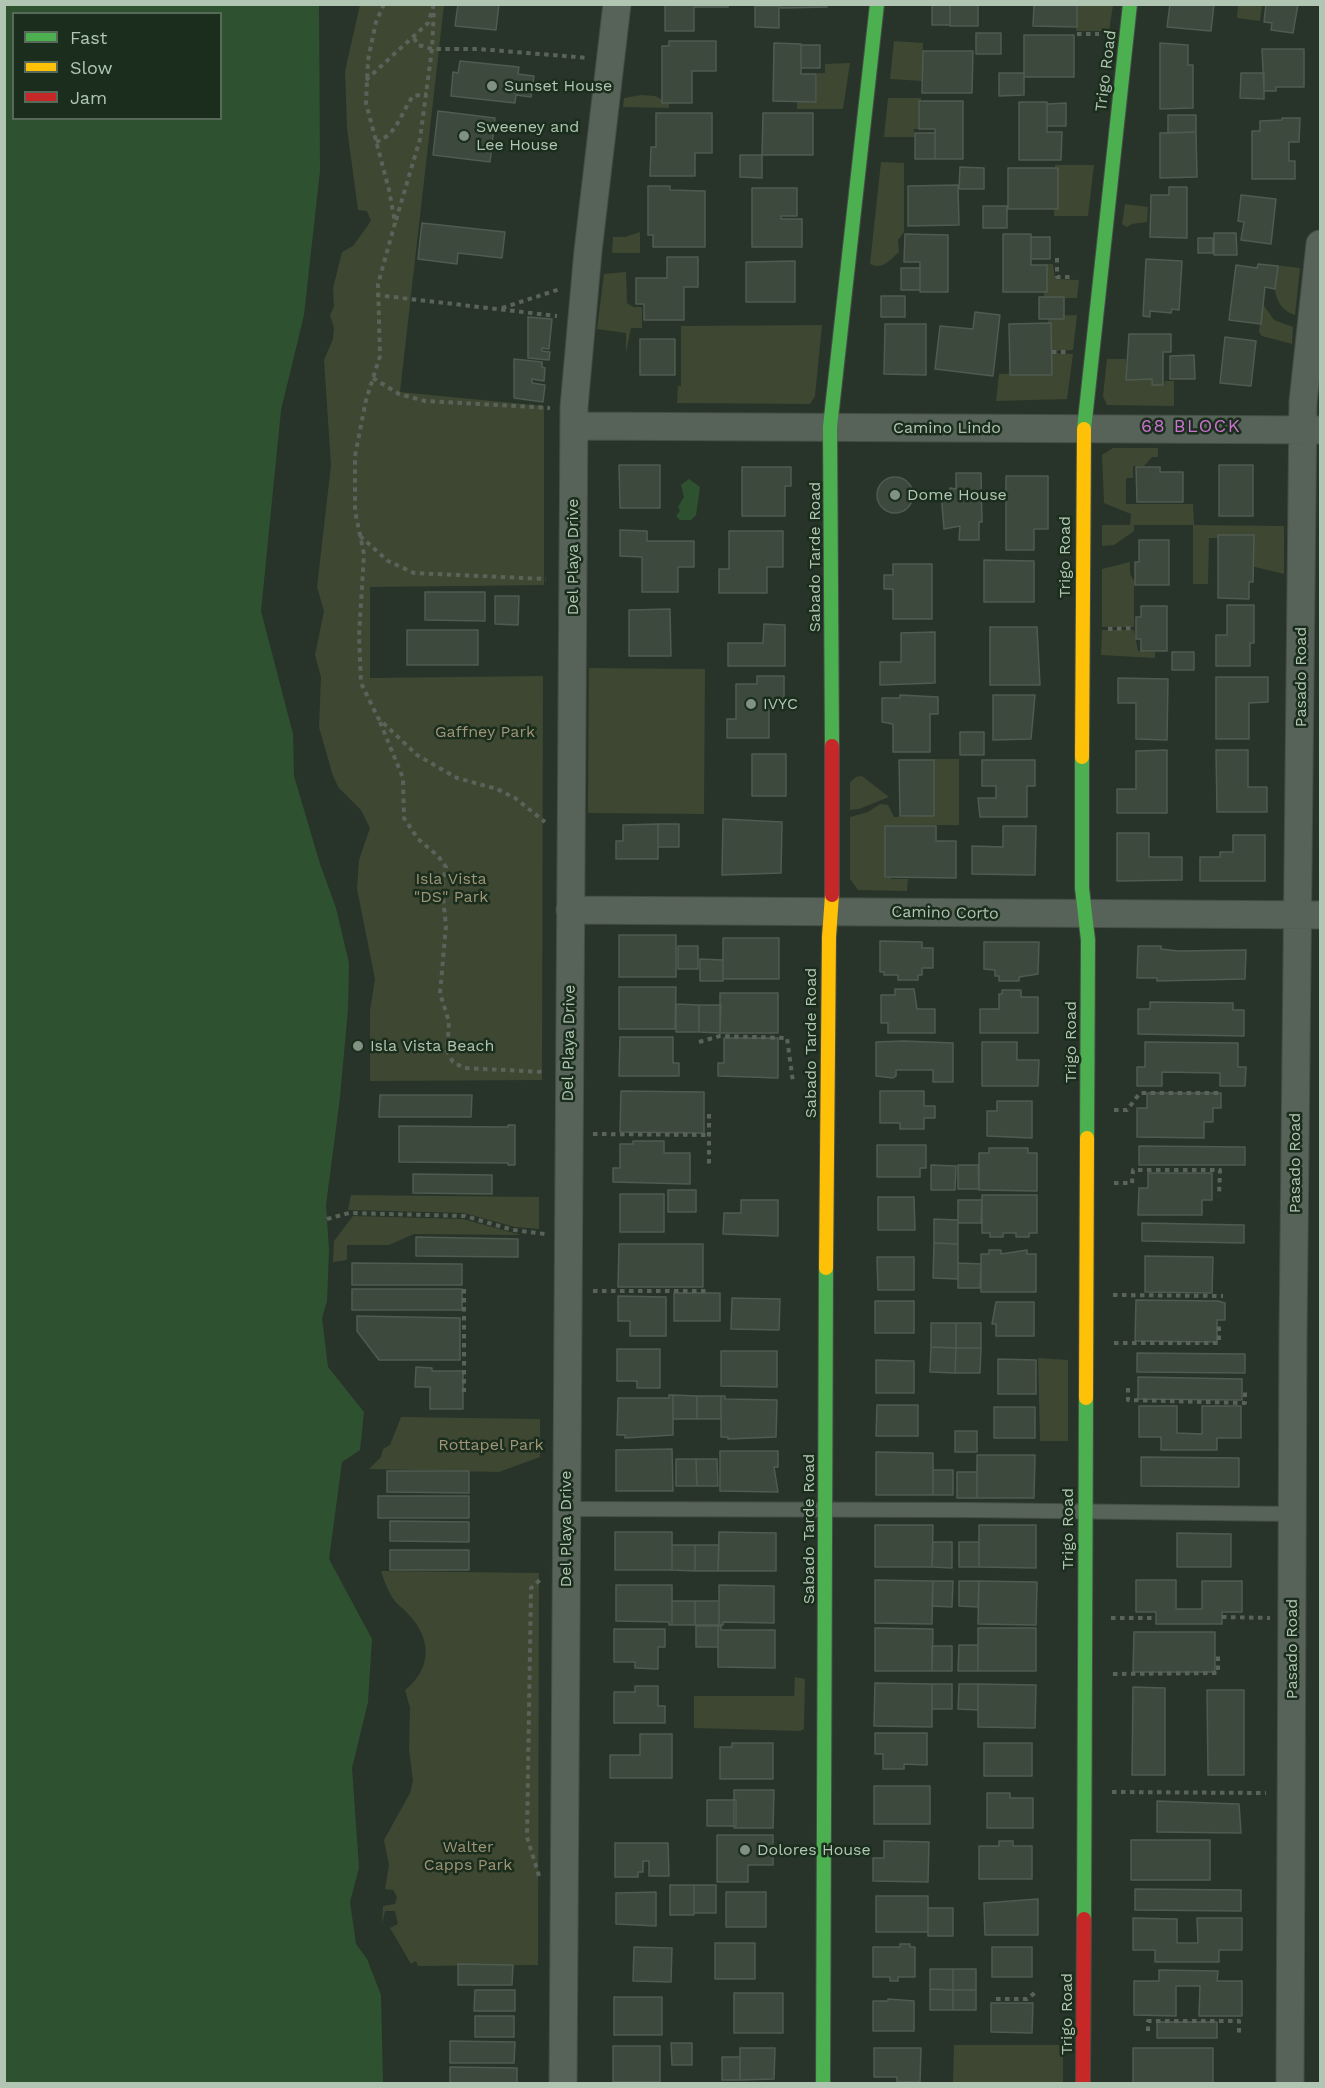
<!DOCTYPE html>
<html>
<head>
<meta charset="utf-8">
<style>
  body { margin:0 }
  #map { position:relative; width:1325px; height:2088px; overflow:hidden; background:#283429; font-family:"Work Sans",sans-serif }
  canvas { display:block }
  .frame { position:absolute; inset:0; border:6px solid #b1c5b3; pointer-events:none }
  .legend { position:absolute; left:12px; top:12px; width:210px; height:108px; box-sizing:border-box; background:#1b2e1d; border:2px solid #576a59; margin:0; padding:8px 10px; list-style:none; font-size:18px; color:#b1c5b3 }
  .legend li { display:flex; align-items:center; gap:12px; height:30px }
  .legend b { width:30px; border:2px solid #576a59 }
</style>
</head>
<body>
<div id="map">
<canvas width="1325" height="2088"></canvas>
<div class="frame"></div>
<ul class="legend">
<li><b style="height:8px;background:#4caf50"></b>Fast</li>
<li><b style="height:8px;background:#ffc107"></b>Slow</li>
<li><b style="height:8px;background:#c62828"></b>Jam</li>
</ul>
</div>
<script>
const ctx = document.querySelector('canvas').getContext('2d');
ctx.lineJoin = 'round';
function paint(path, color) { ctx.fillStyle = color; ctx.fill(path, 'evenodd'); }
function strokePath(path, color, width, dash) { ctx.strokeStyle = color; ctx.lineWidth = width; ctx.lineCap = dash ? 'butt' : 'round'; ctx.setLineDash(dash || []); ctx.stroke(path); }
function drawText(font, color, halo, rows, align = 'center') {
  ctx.font = font + ' "Work Sans",sans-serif'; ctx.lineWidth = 5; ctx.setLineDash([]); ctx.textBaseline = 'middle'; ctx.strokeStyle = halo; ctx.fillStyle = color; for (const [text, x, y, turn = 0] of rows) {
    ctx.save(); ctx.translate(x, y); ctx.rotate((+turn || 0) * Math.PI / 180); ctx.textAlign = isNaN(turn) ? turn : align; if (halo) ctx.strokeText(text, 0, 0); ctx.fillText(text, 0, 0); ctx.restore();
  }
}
paint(new Path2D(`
  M360 5H444L400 392 544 406V585L370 587V678L543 676 542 1080 370 1081V1011L375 979 357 889 359 860 370 828 361 810 339 788 333 776 319 727 321 677 315 655 324 611 317 587 331 465 324 360 333 339 334 328 330 315 334 306 333 288 342 252 353 246 371 221 367 211 358 210 347 128 345 71Z
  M1076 5H1113L1109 31H1076Z
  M1238 5H1262L1260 21 1237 18Z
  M894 41 923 43 922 81 890 79Z
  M850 63 843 109H797V102H817V73H825V64Z
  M641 95 655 96 669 103V108L623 107 624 98Z
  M888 98H921L920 129H914V137H884Z
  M881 162 904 163V232L898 240 899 252C889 261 883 270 870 264Z
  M1055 165H1094L1088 216H1054Z
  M1125 204 1148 207 1147 222 1132 224 1127 227 1122 224Z
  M640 232V253H612L613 237H625Z
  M1044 264H1053L1055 279 1079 280 1077 298H1044Z
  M1275 265 1300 268 1295 315C1273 308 1273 285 1275 265Z
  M626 272 627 303 633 307H642V328H631L626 353V333L597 329 604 274Z
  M1262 303 1274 320 1293 327 1292 344 1262 336 1259 332Z
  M1077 315 1073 350 1049 351 1048 316Z
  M822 325 815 396 810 404 677 403 678 386H681V326Z
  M1049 353 1073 354 1067 399 996 401 999 374 1049 372Z
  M1107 359H1126V380H1151V385H1164L1165 381H1174V406L1107 405 1103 396Z
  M1113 448H1158V457H1152L1144 466H1133V478H1126V504H1193L1194 525 1284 526V574L1251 566V538H1209L1208 584H1193V525H1134V531L1114 545 1102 546V525H1130L1131 514 1104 503 1102 455Z
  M1130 562V574L1134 581V627H1102V569Z
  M1102 630H1134L1138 651 1155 652V658L1101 655Z
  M589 668 705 669 704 814 588 813Z
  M933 759H959V825H891V879H908L907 891 858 890 850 879V817L868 812 880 804 888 805 894 817 933 816Z
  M862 776 889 797 859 809 850 810V782L856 777Z
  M351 1195 539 1197V1229L515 1227 464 1213 348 1210Z
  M353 1216 463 1219 521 1235 414 1234 389 1245H347V1260L333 1262 334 1241Z
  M1038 1358 1068 1360V1441H1040Z
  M401 1417 540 1419V1457L499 1472 369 1469 381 1457 383 1449 390 1445Z
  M381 1571 539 1573 538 1965 418 1966 416 1961 411 1964 390 1928 398 1924 395 1911H385L382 1924 383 1906 395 1904 397 1897 393 1890 385 1889 389 1865 384 1840 410 1793 413 1781 409 1750 410 1708 405 1690C432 1669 432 1638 408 1614 403 1608 396 1604 392 1597 387 1589 384 1580 381 1571Z
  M795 1677 805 1679 804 1729 800 1731 694 1728V1696H794Z
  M954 2045H1063V2083H953Z`), '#3e4732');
paint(new Path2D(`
  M5 4 319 5 320 171 304 315 281 410 261 611 293 734 294 776 320 864 336 908 349 963 348 1009 340 1097 326 1205 329 1250 327 1301 322 1318 328 1367 364 1412 360 1450 342 1462 329 1559 372 1639 368 1702 352 1768 359 1868 350 1902 356 1944 367 1959 381 1995 383 2083H5ZM14 14H220V118H14Z
  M689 479 700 487 696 515 691 520H680L676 516 680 511 678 507 684 497 681 485Z`), '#2e5230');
const building = new Path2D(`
  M458 4H499L496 30 455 26Z
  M665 4H728V7H694V31H665Z
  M781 4H827V7L781 8Z
  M932 4H950V25H932Z
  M950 4H978V26H950Z
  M1034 4H1077V27L1033 26Z
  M1170 4H1214L1211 31 1167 27Z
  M1266 4H1298L1293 33 1271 30 1272 23 1264 22Z
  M755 6H779V28L755 27Z
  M976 33H1001V54H976Z
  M1024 35H1074V77H1024Z
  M669 41H716V71H692V103H662V46H669Z
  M774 43 801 44V74H816V102L773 101Z
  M1160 43 1188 45V65H1193V108L1160 109Z
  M801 45H820V68H801Z
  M1262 49H1304V87H1276V91H1264Z
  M923 51H973L972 93H922Z
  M460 61 519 67 518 74 534 76 531 97 516 95 515 103 451 96 453 72 458 73Z
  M999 73H1024V95L999 96Z
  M1241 73H1264V99L1240 98Z
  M919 101H963V159H935V129H919Z
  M1019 102H1047V132H1062L1061 160H1019Z
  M1066 103V126H1047V104Z
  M438 111 495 118 490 162 433 155Z
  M656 113H712V153H695V176H650L651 147H656Z
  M763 113H813V155H762Z
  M1168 115H1196V132L1168 133Z
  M1282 118H1300L1299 142H1289V161H1295V179H1252V131H1260V121L1282 120Z
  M1196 132 1197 177 1160 178V133Z
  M915 133H935V159H915Z
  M740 155H762V178L740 177Z
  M960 167 984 168V189H959Z
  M1008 168H1058V209H1008Z
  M958 185 959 225 908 226V186Z
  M648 186H670V190L705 191V247H653V235H648Z
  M1169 187H1187V238L1150 237 1151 195H1169Z
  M752 188H797V216H781V219H802V247H752Z
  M1241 195 1276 199 1271 244 1241 240 1244 222 1238 221Z
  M983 206H1007V228H983Z
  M422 223 505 232 502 258 458 253 457 264 418 259Z
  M1214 233H1236L1237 255H1214Z
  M905 234 948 235V292H920V262H904Z
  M1003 234H1031V265H1047V292H1003Z
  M1031 237H1050V259H1031Z
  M1198 238H1213V253H1198Z
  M667 257H698V287H684V320H644V304H636V278H667Z
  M1146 259 1182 261 1179 310 1172 309 1171 313 1150 311V317L1143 316Z
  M795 261V302H746V262Z
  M1258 264 1278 266 1275 289 1265 287 1261 324 1229 320 1236 265 1257 268Z
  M901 268H920V290H901Z
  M881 296H905V317H881Z
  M1039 297H1064V319H1039Z
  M975 312 1000 315 993 376 935 369 940 326 973 329Z
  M528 317 552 319 549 349 542 348V351L550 352 549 360 528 358Z
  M1051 323 1052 375H1010L1009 324Z
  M885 324H926V375L884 374Z
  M1129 334H1171V352H1163V385H1152V379L1126 380Z
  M1225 337 1256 341 1251 386 1220 383Z
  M640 339H675V375H640Z
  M1194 355 1195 379H1170V356Z
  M514 359 542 362V367L545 368 544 381 532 379V383L545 385 543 402 514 398Z
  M619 465H660V508H620Z
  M1219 465H1253V516H1219Z
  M742 467H791V486H785V516H742Z
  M1136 467H1160V472H1183V502H1137Z
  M956 473H981L982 522H979V540H959L960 526 944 529 941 493H949L950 488 956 489Z
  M1006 476H1048V529H1034V550H1006Z
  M877 495a18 18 0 1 1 36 0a18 18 0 1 1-36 0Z
  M620 530 647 531V541H694V567H678V592H642V557L620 556Z
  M729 531H783V567H767V593H719V569H729Z
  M1218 535H1254L1253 582H1249V599L1218 598Z
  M1139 540H1169V585H1135V562H1139Z
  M984 560 1034 561V602H984Z
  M893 564H932V619H893V589H884V575H893Z
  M425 592H485V621L425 620Z
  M495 596H519L518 625 495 624Z
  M1227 605H1254V643H1250V666H1216V635H1227Z
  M1141 606H1167V651H1141V639H1136V617H1141Z
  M670 609 671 656H629V610Z
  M764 624 785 625V666H728V643H763Z
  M990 627H1037L1040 685H990Z
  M407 630H478V665H407Z
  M935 632V683L880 685V662H901V633Z
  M1172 652H1194V670H1172Z
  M757 676H784V702H766V707H769V738H727V719H736V684H757Z
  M1216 677H1268V702L1249 703V739H1216Z
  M1118 678 1168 679 1167 740 1136 739V703H1118Z
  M900 695 938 697V714H930V752H893V724L882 722V698H900Z
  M993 695H1035L1031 739 993 740Z
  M960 732H984V755H960Z
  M1167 750V813H1117V789H1136V751Z
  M1216 750H1248V787H1267V812H1217Z
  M752 754H786V796H752Z
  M899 760H934V816H900Z
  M982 760H1035V786H1027V817H980L978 798H996V786H982Z
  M723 819 782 822 781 873 722 875Z
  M658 824V859H616V841H623V825Z
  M658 824H679V847H658Z
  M885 826H936V841H956V878L885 877Z
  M1003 826H1036L1035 875 972 874V846L1003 847Z
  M1117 833H1149V857H1182V880L1117 881Z
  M1233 835H1265V881H1200V857H1220V852H1233Z
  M619 935H676V977H619Z
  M723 938H779V979H723Z
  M880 941 922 942V948H933V968H922V975H918V980H898V975H884V972H880Z
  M984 942H1039L1038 974 1019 977V981H999V976H995V970L984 969Z
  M678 946H698V969H678Z
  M1138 946H1161V949L1178 951 1246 950 1245 979 1157 981V978H1137Z
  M700 959 723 960V981H700Z
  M619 987H676L675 1029H619Z
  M895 989H914L917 1009H935V1033H888V1023H881V995H895Z
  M1002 990H1021V997H1038V1033H980V1009H999V994H1002Z
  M720 993H778V1033H720Z
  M1150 1002 1233 1003V1010H1244V1036L1138 1034V1009H1150Z
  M676 1004 699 1005V1032H676Z
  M699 1005H721L720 1033 699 1032Z
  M620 1037H673V1063H679V1076H619Z
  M724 1038H778V1078L718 1076V1063H724Z
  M904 1041 953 1043V1082H933V1070H896V1076L893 1078 876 1076V1042Z
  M982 1042H1017V1060H1039L1038 1086H982Z
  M1145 1042 1238 1043V1067H1246L1245 1086H1220V1073L1162 1072V1086H1137V1067H1145Z
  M621 1091 704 1092V1133L620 1132Z
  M880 1091H924V1106H935V1118H924V1129H900V1123H880Z
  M1147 1093H1221V1108H1213V1122H1204V1138L1137 1137V1108H1147Z
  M380 1095H472L471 1117H379Z
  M997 1101H1032V1138L987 1136V1111H997Z
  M508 1125H515V1165H508V1163L399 1162V1126L508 1127Z
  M633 1141H664V1153H690V1184L613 1182V1168H620V1144H633Z
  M877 1145H926V1168H920V1177H877Z
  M1139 1146 1245 1147V1165H1139Z
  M989 1148H1028V1153H1037V1191L979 1190V1153H989Z
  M931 1165 956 1166 955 1190H931Z
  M958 1165H978L979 1189H958Z
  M1148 1173H1212V1200H1202V1215H1138L1139 1188H1148Z
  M413 1174 492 1175V1194L413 1193Z
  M668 1190H696V1212H668Z
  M620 1194H664V1232H620Z
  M982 1195H1037V1233H1029V1237H1016V1233H1003V1237H990V1233H982Z
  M878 1197H914L915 1230H878Z
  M741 1200H778V1236L723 1234 724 1213H741Z
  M958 1200H982L981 1223H958Z
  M934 1219 958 1220V1244L934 1243Z
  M1142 1223 1244 1225V1243L1142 1241Z
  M416 1237 518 1239V1257L416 1256Z
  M934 1243 958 1244V1279L933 1278Z
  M619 1244H703V1287H618Z
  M989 1250H1001V1254L1027 1250V1254H1036V1292H981V1254H989Z
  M1145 1256 1213 1257 1212 1293 1145 1292Z
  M877 1257H914V1290H878Z
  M352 1263 462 1264V1285H352Z
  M958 1263 981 1264 980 1288H958Z
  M352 1289H462V1310H352Z
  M674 1293H720V1321H674Z
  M618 1296 666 1297V1336H630V1321H618Z
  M732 1298 780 1299 779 1330 731 1329Z
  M1136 1300 1218 1301 1225 1303V1320H1217V1342L1135 1341Z
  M875 1301H914V1333H875Z
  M996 1302H1034V1336H996V1324H992Z
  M357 1316 460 1318V1360H379L357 1331Z
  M931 1323H956V1348L931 1347Z
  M956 1323H981V1348H956Z
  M931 1347 956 1348 955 1373 930 1372Z
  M956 1348H981L980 1373H955Z
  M617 1349H660V1388H637V1381H617Z
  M721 1351H777V1387L721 1386Z
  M1137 1353 1245 1354V1373L1137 1372Z
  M998 1359 1036 1360V1394H998Z
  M876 1360 914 1361V1393H876Z
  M416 1367 432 1368V1371H463V1409H430V1387H415Z
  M1138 1377 1242 1379V1400L1138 1399Z
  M669 1395H673V1435L625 1438V1435H617L618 1398H669Z
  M673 1395 697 1396V1419H673Z
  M697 1396H721V1419H697Z
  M721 1396H725V1399L777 1400 776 1437 728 1439V1437H721Z
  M877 1405H918V1436H876Z
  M1139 1406H1177V1433L1202 1434V1406H1241V1438H1217V1450H1161V1437H1139Z
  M994 1407H1035V1438H994Z
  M955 1431H977V1452H955Z
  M672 1449 673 1491H616V1450Z
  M720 1451H778V1467H774L778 1492 720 1491Z
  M876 1452 933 1453V1495H876Z
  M977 1455H1035L1034 1498H977Z
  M1141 1457 1239 1458V1487L1141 1486Z
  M676 1459H696L697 1486H676Z
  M696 1459H717L718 1486H697Z
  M933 1470H953V1495H933Z
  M387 1471H469V1493L387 1492Z
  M957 1472H977V1498H957Z
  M378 1496H469V1518H378Z
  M390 1521 469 1522V1542L390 1541Z
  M875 1525H933L932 1567H875Z
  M979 1525H1036V1568L979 1567Z
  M615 1532H672V1570H615Z
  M719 1532 776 1533V1571H718Z
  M1177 1533 1231 1534V1567H1177Z
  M933 1542H952V1568L932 1567Z
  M959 1542H979V1567H959Z
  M672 1545H695V1571L672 1570Z
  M695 1545H719L718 1571H695Z
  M390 1550H469V1570H390Z
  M875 1580 933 1581 932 1624 875 1623Z
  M1136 1580H1176V1609H1202V1581H1242V1612H1222V1624H1156V1612H1136Z
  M933 1581H953L952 1607 932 1606Z
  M959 1581H979L978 1607 959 1606Z
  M979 1581 1037 1582 1036 1625 978 1624Z
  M616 1585H672V1625H669V1622L616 1621Z
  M719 1585 774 1586V1623L723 1622V1625H719Z
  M672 1601H695V1625H672Z
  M695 1601H719V1625H695Z
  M696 1626H718V1647H696Z
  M718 1626H721V1630H775V1668L718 1667Z
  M875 1628 933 1629 932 1671H875Z
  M978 1628H1036V1671H978Z
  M614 1629H665V1647H658V1669L635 1668V1662H614Z
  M1134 1632H1215V1672H1133Z
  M959 1645H978V1671H958Z
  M932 1646H952V1671H932Z
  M875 1683 932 1684V1727L874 1726Z
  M932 1684H952V1709H932Z
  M959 1684H978V1710L958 1709Z
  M978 1684 1036 1685 1035 1728 978 1727Z
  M635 1686H658V1706H665V1723H614V1692H635Z
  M1133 1687 1165 1688V1775H1132Z
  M1207 1690H1244V1775H1208Z
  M875 1733H927V1765L904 1764V1769H883V1754H875Z
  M640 1734H672V1778H610V1755H640Z
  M732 1743H773V1779H720V1747H732Z
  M984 1743H1032V1776H984Z
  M874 1786H930V1824H874Z
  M734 1790H774L773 1828H734Z
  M987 1793H1010V1798H1033V1828H987Z
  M707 1800H736V1826H707Z
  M1157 1801 1239 1804 1241 1833 1157 1832Z
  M717 1835H773V1865H748V1882H717Z
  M1131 1840H1210V1880H1131Z
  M884 1841 929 1842 928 1882 873 1881V1858H884Z
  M999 1841H1013V1846H1032V1879H979V1846H999Z
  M615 1843H668L669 1876H649V1861H643V1872H638V1877H615Z
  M670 1885H694V1915H670Z
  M694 1885H716V1913H694Z
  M1135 1889 1241 1890V1911L1135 1910Z
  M656 1892V1926L616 1924V1893Z
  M726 1892H766V1927H726Z
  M876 1896H928V1932H876Z
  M1038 1899V1935H985L984 1903Z
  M928 1908H953V1936H928Z
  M1133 1918 1177 1919V1943H1198L1197 1918H1242V1950H1219V1962H1155V1950H1133Z
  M715 1943H755V1979H715Z
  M900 1944H910V1947H915V1977H898V1981H890V1977H873V1947H900Z
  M634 1947 672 1948 671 1982 633 1981Z
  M992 1947H1032V1977H992Z
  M458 1964 513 1965 512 1985H458Z
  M930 1969H953V1990L930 1989Z
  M953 1969H976V1990H953Z
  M1159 1970 1218 1971 1217 1981H1242V2016H1199L1200 1986H1176V2016L1134 2015V1981H1159Z
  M930 1989 953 1990V2010H930Z
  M475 1990H515V2011H474Z
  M953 1990H976V2010H953Z
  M734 1993H783V2033H734Z
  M614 1997H662V2035H614Z
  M888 1999 914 2001V2031H873V2001H888Z
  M991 2003H1033L1032 2033 991 2032Z
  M475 2016H514V2037H475Z
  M1157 2022H1217V2038H1157Z
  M450 2041 515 2042 514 2063H450Z
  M671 2043H692V2065H672Z
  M613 2046H660V2082H613Z
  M740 2048H775L774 2079 740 2080Z
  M874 2048H921L920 2082H897V2077H874Z
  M1133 2048H1213V2084H1133Z
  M722 2057H740V2080H722Z
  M450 2067 517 2068V2084H450Z`);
paint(building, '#3e493e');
strokePath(building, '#4f5b50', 1.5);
const lane = new Path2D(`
  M565 1509 969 1510 1292 1514`);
const street = new Path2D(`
  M574 426 1319 430
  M570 910 1320 915
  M563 2084 574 407 588 251 617 4
  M1290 2084 1293 1336 1303 402 1320 244`);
const fast = new Path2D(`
  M1084 429 1130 4
  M832 746 830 427 877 4
  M1082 757V888L1088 940 1087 1138
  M1084 1919 1086 1398
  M823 2084 826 1268`);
const slow = new Path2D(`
  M1082 757 1084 429
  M826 1268 829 937 832 895
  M1086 1398 1087 1138`);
const jam = new Path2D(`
  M832 895V746
  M1083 2084 1084 1919`);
strokePath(lane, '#454e46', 16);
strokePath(street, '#454e46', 29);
strokePath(fast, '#454e46', 16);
strokePath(slow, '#454e46', 16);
strokePath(jam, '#454e46', 16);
strokePath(new Path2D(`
  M384 4 376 22 368 60 366 103 389 190 395 223 378 284 380 356 366 400 355 456V511L364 554 359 636 361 683 378 718 417 755 457 778 497 789 515 798 545 822
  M1077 34H1099
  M414 38 418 45 432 49H478L589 58
  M366 80 428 23 434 4
  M376 142C397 135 401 113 413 96L427 94
  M396 220 420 139 432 49 434 9
  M1057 258V277H1073
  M376 295 557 316
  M502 308 560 289
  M1052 352H1066
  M373 378 399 394 425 401 550 408
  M360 536 388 561 414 573 546 579
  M1108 629 1134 628
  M380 722 403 778 404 818 418 839 438 856 446 867 442 888 446 926 440 993 449 1022 447 1051 453 1062 464 1068 544 1072
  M699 1042 720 1036 787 1038 793 1082
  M1114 1110H1127L1140 1093H1222
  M709 1114V1166
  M593 1134 709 1135
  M1114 1183H1132L1133 1170H1220L1219 1196
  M327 1219 349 1213 465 1216 513 1230 545 1234
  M464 1289V1392
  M593 1291H710
  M1113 1295 1223 1296
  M1114 1343H1219V1326
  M1128 1388V1400L1245 1403V1389
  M1222 1617 1270 1618
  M1111 1618H1156
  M1113 1674 1218 1673V1656
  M1112 1792 1266 1793
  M539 1876 527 1837 531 1588 541 1579
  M996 1999H1027L1036 1992
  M1148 2031V2021H1239V2033`), '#5a6359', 4, [4.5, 4.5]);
strokePath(lane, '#576258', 14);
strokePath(street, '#576258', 27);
strokePath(fast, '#4caf50', 14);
strokePath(slow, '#ffc107', 14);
strokePath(jam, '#c62828', 14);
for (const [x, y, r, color] of [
  [492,86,6,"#819283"],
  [464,136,6,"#819283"],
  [895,495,6,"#819283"],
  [751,704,6,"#819283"],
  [358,1046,6,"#819283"],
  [745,1850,6,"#819283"]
]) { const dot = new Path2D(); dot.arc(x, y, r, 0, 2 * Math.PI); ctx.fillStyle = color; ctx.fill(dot); strokePath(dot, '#1b2e1d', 2); }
drawText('16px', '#b1c5b3', '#1b2e1d', [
  ["Trigo Road",1106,71,-83],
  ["Camino Lindo",947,428],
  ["Del Playa Drive",573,557,-90],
  ["Sabado Tarde Road",815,557,-90],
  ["Trigo Road",1065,557,-90],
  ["Pasado Road",1301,677,-90],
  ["Camino Corto",945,913,1],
  ["Trigo Road",1071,1042,-90],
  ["Del Playa Drive",569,1043,-89],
  ["Sabado Tarde Road",811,1043,-90],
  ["Pasado Road",1295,1163,-90],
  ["Del Playa Drive",566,1529,-90],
  ["Sabado Tarde Road",809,1529,-90],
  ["Trigo Road",1068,1529,-90],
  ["Pasado Road",1292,1649,-90],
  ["Trigo Road",1067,2014,-90]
]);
drawText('16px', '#b1c5b3', '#1b2e1d', [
  ["Sunset House",504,86],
  ["Sweeney and",476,127],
  ["Lee House",476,145],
  ["Dome House",907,495],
  ["IVYC",763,704],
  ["Isla Vista Beach",370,1046],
  ["Dolores House",757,1850]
], 'left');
drawText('16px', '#a09578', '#1b2e1d', [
  ["Gaffney Park",485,732],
  ["Isla Vista",451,879],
  ["\"DS\" Park",451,897],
  ["Rottapel Park",491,1445],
  ["Walter",468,1847],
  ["Capps Park",468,1865]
]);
ctx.letterSpacing = '1.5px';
drawText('18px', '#cd73d4', '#1b2e1d', [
  ["68 BLOCK",1191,427]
]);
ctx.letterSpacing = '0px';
</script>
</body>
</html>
